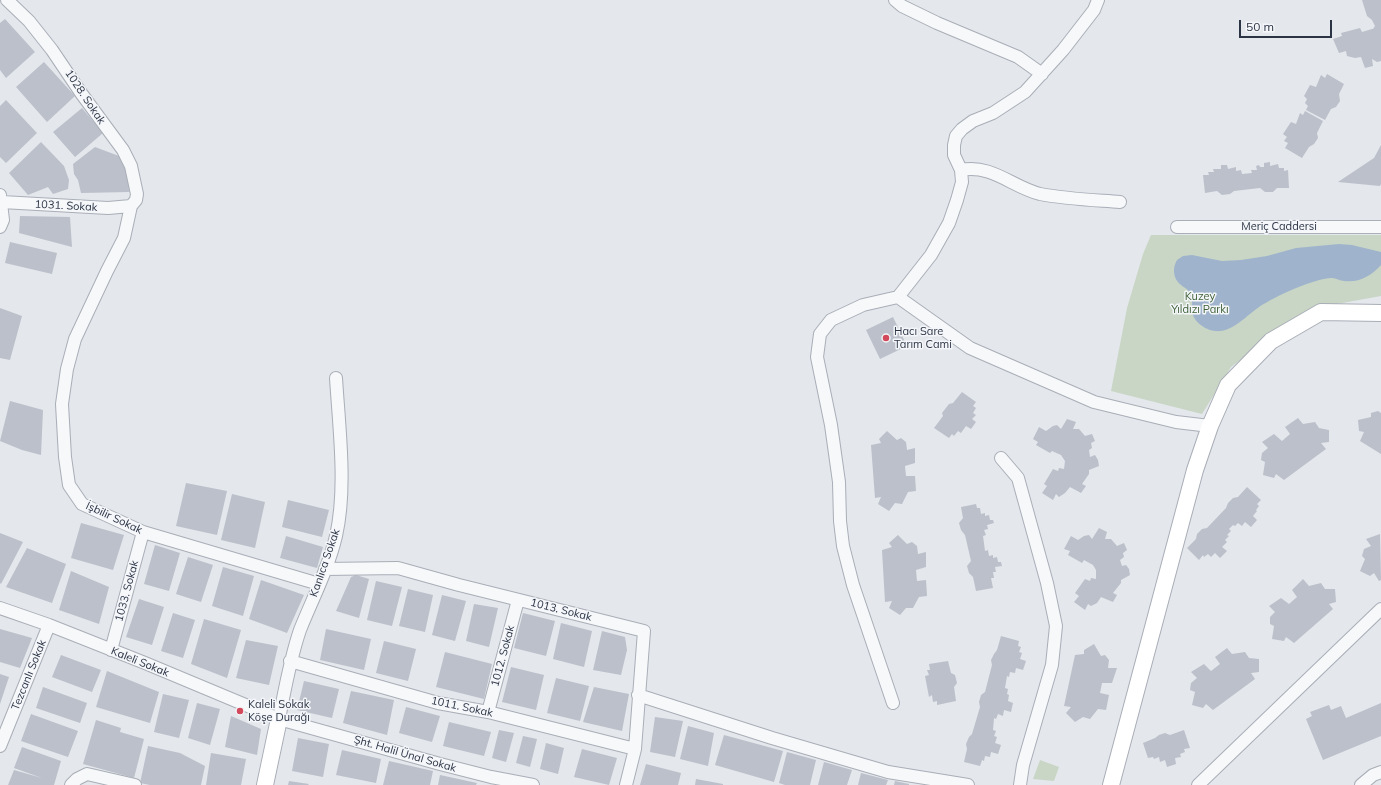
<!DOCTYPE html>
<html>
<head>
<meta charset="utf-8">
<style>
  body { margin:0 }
  #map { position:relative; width:1381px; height:785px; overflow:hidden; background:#e4e7ec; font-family:Mulish,sans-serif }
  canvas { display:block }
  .scale { position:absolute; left:1239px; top:20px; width:93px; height:18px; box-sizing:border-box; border:2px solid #2b3445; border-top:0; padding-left:5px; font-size:12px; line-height:14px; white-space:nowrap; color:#2b3445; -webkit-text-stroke:3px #f4f6f9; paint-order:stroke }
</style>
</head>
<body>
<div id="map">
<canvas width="1381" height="785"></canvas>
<div class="scale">50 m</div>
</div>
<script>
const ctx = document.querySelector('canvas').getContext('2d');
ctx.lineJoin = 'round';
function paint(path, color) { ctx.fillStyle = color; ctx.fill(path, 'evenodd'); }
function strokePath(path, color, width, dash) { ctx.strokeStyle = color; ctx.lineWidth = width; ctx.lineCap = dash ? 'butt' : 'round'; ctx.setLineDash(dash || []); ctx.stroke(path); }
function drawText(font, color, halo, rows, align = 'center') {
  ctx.font = font + ' Mulish,sans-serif'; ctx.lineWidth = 3; ctx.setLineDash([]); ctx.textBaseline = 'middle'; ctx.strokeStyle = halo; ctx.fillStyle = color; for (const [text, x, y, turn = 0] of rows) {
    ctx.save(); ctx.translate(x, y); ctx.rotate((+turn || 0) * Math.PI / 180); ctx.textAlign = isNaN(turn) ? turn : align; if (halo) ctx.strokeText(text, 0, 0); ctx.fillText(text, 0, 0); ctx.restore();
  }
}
paint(new Path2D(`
  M1151 235H1381V296L1309 309 1231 367 1202 414 1111 391 1127 308 1143 254Z
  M1040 760 1059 767 1054 781 1033 779Z`), '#c9d6c5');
paint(new Path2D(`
  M1339 244 1352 245 1381 252V265C1371 276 1359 283 1344 281 1340 281 1336 278 1332 278 1312 279 1276 296 1259 307 1246 316 1232 333 1215 331 1205 330 1192 321 1192 310 1192 304 1193 299 1190 293 1187 288 1184 288 1181 285 1173 279 1172 268 1177 260L1183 256 1192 255 1222 261 1241 260 1267 256 1296 248Z`), '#9fb4cc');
paint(new Path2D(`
  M1362 0H1381V61L1377 62 1372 59 1373 66 1365 68 1361 57 1355 58 1347 56 1346 51 1339 53 1333 39 1342 36 1341 33 1360 28 1362 32 1372 29H1373L1375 26 1372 20 1367 16Z
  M5 19 35 52 6 78 0 70V23Z
  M44 62 75 96 47 122 16 87Z
  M1327 74 1344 84 1339 94 1340 101 1336 107 1331 109 1325 120 1306 110 1308 106 1305 103 1307 99 1304 96 1310 85 1316 87 1321 75 1325 78Z
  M6 100 37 133 6 163 0 157V106Z
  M82 108 103 133 75 157 53 132Z
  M1305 111 1323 121 1317 133 1318 138 1314 144 1309 147 1302 158 1285 148 1288 143 1284 141 1287 137 1283 134 1291 122 1296 124 1300 113 1303 115Z
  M41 142 64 166 69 180 68 189 53 194 48 187 28 195 9 173Z
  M1381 145V184L1380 186 1338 182 1374 158Z
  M95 147 119 156 128 164 129 192 81 193 78 180 74 174 73 164Z
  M1270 162V166L1278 164 1279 168H1284V171L1288 170 1289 188H1277L1273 192H1265L1260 188 1234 191 1230 194 1222 195 1217 191 1205 193 1203 175H1209L1208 172H1214L1213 169H1221V165H1227L1228 169 1236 167V171L1241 170 1242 174 1252 173 1251 170H1257L1256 166 1259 165 1260 167H1264V163Z
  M20 216 70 217 72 247 19 233Z
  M10 242 57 253 52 274 5 263Z
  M0 308 22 316 10 360 0 358Z
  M893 317 907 346 880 359 866 330Z
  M962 392 976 402 973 406 976 408 973 413 976 415 972 419 976 422 971 429 966 426 961 433 958 431 954 436 952 434 949 438 934 428 943 416 942 413 949 404 953 403Z
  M10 401 43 410 41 455 22 450 0 441Z
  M1378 411 1381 413V454L1360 441 1364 432 1359 431 1358 420 1371 417V413Z
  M1298 418 1303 424 1315 422 1319 428 1329 430V442L1321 443 1326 449 1284 480 1276 474 1274 478 1263 475 1265 462 1261 460 1262 453 1268 448 1262 442 1274 434 1282 441 1290 434 1285 427Z
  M1067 419 1076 422 1073 429H1079L1085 436 1092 434 1095 441 1091 443 1092 448 1089 450 1090 457 1095 455 1098 460 1099 466 1089 470V474L1082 484 1086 486 1081 493 1070 487 1065 493 1059 497 1056 494 1053 500 1042 493 1047 486 1044 484 1053 469 1058 471 1059 468 1064 469 1065 461 1061 455 1052 451 1050 453 1036 445 1038 442 1033 439 1039 427 1046 431 1053 426 1057 425 1061 429Z
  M887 431 897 440 901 438 906 442 907 450 915 448V463L905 466 906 476H915L916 491 908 492 902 504 895 503 889 511 878 504 881 497 875 498 871 445 881 443 879 439Z
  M186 483 227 491 217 535 176 526Z
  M1247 487 1261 500 1257 504 1259 506 1256 510 1257 511 1253 516 1257 520 1251 527 1245 522 1242 526 1238 523 1235 526 1233 525 1229 529 1231 531 1227 535 1229 536 1225 540 1227 542 1222 547 1227 551 1220 558 1215 553 1211 557 1208 554 1204 557 1203 555 1199 560 1187 548 1196 539 1197 534 1202 529 1207 528 1226 508 1228 503 1233 498 1238 497Z
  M232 494 265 502 255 548 221 540Z
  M288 500 329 510 322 537 282 527Z
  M976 504 977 508H980L981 514 985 513V516L989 515 990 520H993L994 523 987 525 988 529 984 530 986 535 983 536 985 551 988 550 989 556 993 555V558L997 557 998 562H1001L1002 566 995 567 996 572H993L994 578H991L993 588 976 591 973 577 969 573 967 566 971 561 965 535 961 530 959 523 963 518 961 507Z
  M81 523 124 535 113 570 71 558Z
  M1099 528 1107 532 1105 539H1111L1117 546 1124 543 1127 550 1123 553 1124 557 1120 560 1122 566 1126 565 1129 569 1130 575 1121 580V583L1113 593 1117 595 1113 602 1101 597 1097 603 1091 606 1088 604 1085 610 1074 602 1079 596 1075 593 1085 579 1090 581 1091 578 1096 579V570L1093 565 1084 560 1082 563 1068 555 1070 551 1064 549 1071 536 1078 540 1084 536 1089 535 1092 539Z
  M0 533 23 542 1 584 0 583Z
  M1380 534 1381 580 1379 581 1374 573 1370 576 1360 571 1365 559 1362 556 1364 549 1371 546 1366 539Z
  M898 535 907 544 912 542 917 546 918 554 926 552V567L916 570 917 581 926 580 927 596 919 597 913 608H906L900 615 889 608 892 601 885 602 882 550 892 547 889 543Z
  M286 536 323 547 317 568 280 558Z
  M155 545 180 553 169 591 144 584Z
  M27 548 66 564 52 603 6 587Z
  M188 557 213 565 201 602 176 594Z
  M223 567 254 576 243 616 212 606Z
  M71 571 109 587 99 624 59 610Z
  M356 575 369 579 359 618 336 611 351 577Z
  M1303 579 1309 586 1321 583 1325 589H1335L1336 602 1329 604 1333 609 1294 643 1286 637 1284 641 1272 639 1274 626 1270 624V617L1275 612 1269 606 1281 598 1289 604 1297 597 1292 590Z
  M261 580 304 595 287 633 249 619Z
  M376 581 402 587 392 626 367 620Z
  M408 589 433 595 425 632 399 626Z
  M442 595 466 601 455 641 432 635Z
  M139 599 164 607 152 645 126 637Z
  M474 604 498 608 489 647 466 641Z
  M173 613 195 620 183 658 161 651Z
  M523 613 555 621 546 656 514 648Z
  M204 619 241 630 227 678 191 664Z
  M561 623 592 631 584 667 553 659Z
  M0 629 32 638 20 668 0 662Z
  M326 629 371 639 364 670 320 660Z
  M602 631 625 637 627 650 621 675 593 670Z
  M1001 636 1019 641 1018 646 1021 647 1019 652 1022 653 1020 659 1026 661 1023 670 1016 668 1015 673 1010 672 1009 677 1007 676 1005 688 1008 689 1007 694 1009 695 1008 701 1013 703 1011 712 1004 710 1003 716 998 714 996 719 994 718 993 730 996 731 994 736 997 737 995 743 1001 745 998 754 991 752 990 757 985 756 984 761 982 760 980 766 964 762 967 749 966 744 969 737 972 734 980 707 979 702 981 695 985 692 992 665 991 660 994 654 997 650Z
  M246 640 278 646 269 685 236 678Z
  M384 641 416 649 408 681 376 673Z
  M1094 644 1101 656 1105 655 1109 660 1108 668H1117L1112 683H1102L1100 693 1109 695 1106 710 1098 709 1090 719 1083 717 1075 722 1066 713 1071 707 1064 706 1075 655 1084 654V650Z
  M1227 648 1232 654 1245 652 1249 658 1259 659V672L1251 673 1255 679 1213 710 1206 704 1203 708 1192 705 1195 692 1190 690 1191 683 1197 678 1191 672 1204 664 1211 671 1220 664 1215 657Z
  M445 652 492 664 484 699 436 687Z
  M61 655 101 670 92 692 52 677Z
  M948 661 951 673 955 675 957 683 954 687 956 701 937 705V701L933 702 932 695 929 697 925 676 929 675 927 670H930L929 664Z
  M511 667 544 675 536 710 502 702Z
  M107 671 159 692 150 723 96 707Z
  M0 674 9 677 0 704Z
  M556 678 589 686 580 721 547 713Z
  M304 681 339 689 332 718 297 710Z
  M43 687 87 703 80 723 36 708Z
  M594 687 629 694 622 731 583 722Z
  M351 691 394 700 387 735 343 723Z
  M163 694 189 700 179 738 154 732Z
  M197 703 220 709 210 745 188 738Z
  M1381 703V736L1323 760 1306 719 1312 716 1310 712 1329 705 1331 710 1341 706 1346 718Z
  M406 707 440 716 432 742 399 733Z
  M31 714 78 731 68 757 21 741Z
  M231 716 261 729 257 755 225 747Z
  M655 717 683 721 675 757 650 752Z
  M96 720 121 728 120 732 144 739 134 778 83 764Z
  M449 722 491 732 484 756 443 746Z
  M688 726 714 733 708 766 680 759Z
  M499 730 514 733 506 762 492 758Z
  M1184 730 1190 748 1184 749 1185 752 1180 754 1181 757 1175 758 1176 764 1167 767 1165 760 1160 762 1159 757 1154 759 1153 757 1148 758 1143 743 1155 738 1159 735 1165 733 1170 735Z
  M724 735 783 751 774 782 715 765Z
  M523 736 537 739 530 767 516 763Z
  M298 738 329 744 323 777 292 771Z
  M546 743 564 748 558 774 540 769Z
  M148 746 180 753 205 766 201 785H150L140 783Z
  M22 747 61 761 54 785H8L14 770 42 778 14 768Z
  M582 749 617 758 609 785 574 777Z
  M342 750 381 759 376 783 336 775Z
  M787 752 816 760 810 785H785L779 783Z
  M211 753 246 759 241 785H206Z
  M389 761 433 771 430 785H383Z
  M824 762 852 770 847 785H818Z
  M646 764 681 773 678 785H640Z
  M861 773 888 780 886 785H858Z
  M440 775 477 783 476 785H438Z
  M696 779 723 784V785H695Z
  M289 781 309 784 308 785H288Z
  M895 781 909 784V785H894Z`), '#bbc0ca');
const street = new Path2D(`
  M7 0 29 21 52 50 81 93 123 150 131 166 137 194 136 200 131 206 124 238 107 271 75 339 67 369 62 404 65 457 69 485 82 504 143 532 319 584
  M895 0 902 6 937 23 1018 57 1042 74
  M961 170C992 164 1012 187 1040 194 1066 199 1094 200 1120 202
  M2 202 108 208 131 206
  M0 227 3 220 0 195
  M1177 227H1381
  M898 297 970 348 1094 402 1176 422 1210 426
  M1001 458 1018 478 1047 583 1056 626 1052 665 1023 765 1020 785
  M325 569 398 568 459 585 644 631 635 749 626 785
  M0 608 49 625 145 663 279 719 440 764 491 777 533 785
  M111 650 143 532
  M290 661 438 703 488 712 635 749
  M638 695 772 738 888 772 968 785
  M893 703 853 585 843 546 840 521 839 482 831 425 817 357 820 334 831 320 863 305 898 297 931 255 949 223 957 200 962 182 961 170 954 155V145L956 136 962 129 973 121 993 113 1025 92 1063 50 1094 10 1098 0
  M488 712 518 600
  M279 719C285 689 290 659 300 630 312 600 329 567 336 536 347 488 339 427 336 378
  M0 746 49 625
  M71 785 77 779 87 774 135 785
  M1198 785 1381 609
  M1361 785 1373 775 1381 772`);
const secondary = new Path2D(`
  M265 785 279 719
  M1111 785 1195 470 1210 426 1228 385 1271 341 1321 312 1381 313`);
strokePath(street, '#a9aeb7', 14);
strokePath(secondary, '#a9aeb7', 18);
strokePath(street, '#f7f8fa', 12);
strokePath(secondary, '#fff', 16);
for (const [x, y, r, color] of [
  [886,338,4,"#d1495b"],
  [240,711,4,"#d1495b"]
]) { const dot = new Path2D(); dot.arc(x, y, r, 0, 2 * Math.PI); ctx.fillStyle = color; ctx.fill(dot); strokePath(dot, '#f4f6f9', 1.5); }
drawText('11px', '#2b3445', '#f4f6f9', [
  ["1028. Sokak",85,97,56],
  ["1031. Sokak",66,206,3],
  ["Meriç Caddersi",1279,227],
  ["İşbilir Sokak",114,518,25],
  ["Kanlıca Sokak",325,563,-71],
  ["1033. Sokak",127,591,-75],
  ["1013. Sokak",561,610,14],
  ["1012. Sokak",503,656,-75],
  ["Kaleli Sokak",140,662,22],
  ["Tezcanlı Sokak",29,675,-68],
  ["1011. Sokak",462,707,12],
  ["Şht. Halil Ünal Sokak",405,754,16]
]);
drawText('11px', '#3f6138', '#f4f6f9', [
  ["Kuzey",1200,297],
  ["Yıldızı Parkı",1200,310]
]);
drawText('11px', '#2b3445', '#f4f6f9', [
  ["Hacı Sare",894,332],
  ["Tarım Cami",894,345],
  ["Kaleli Sokak",248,705],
  ["Köşe Durağı",248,718]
], 'left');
</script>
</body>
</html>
